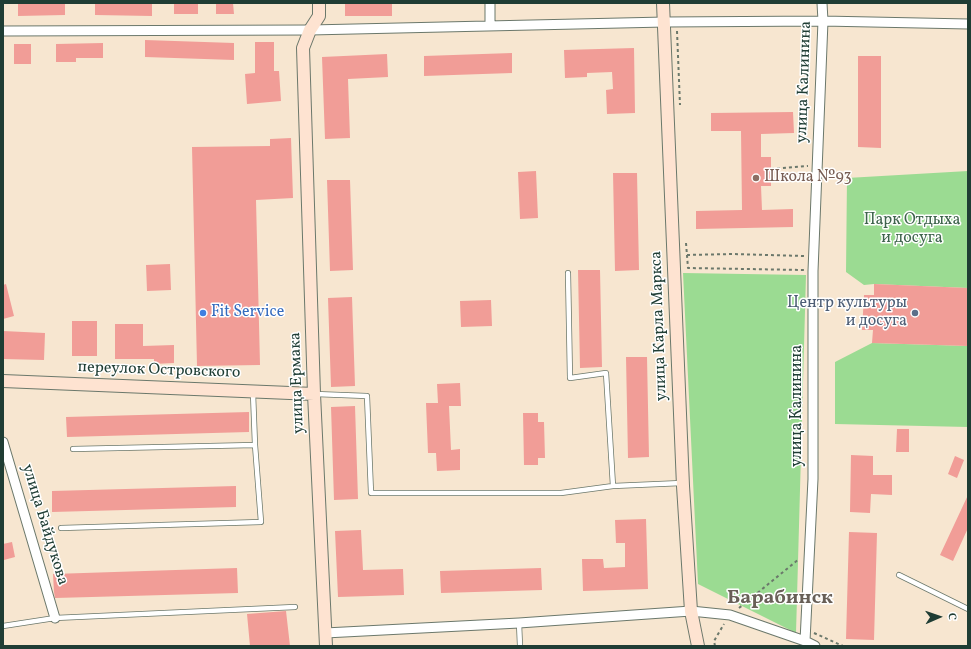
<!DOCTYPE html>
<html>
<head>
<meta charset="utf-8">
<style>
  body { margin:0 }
  #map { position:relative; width:971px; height:649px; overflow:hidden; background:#f7e6d0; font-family:Vollkorn,serif }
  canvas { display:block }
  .frame { position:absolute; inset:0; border:4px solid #1f3d34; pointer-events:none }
  .north { position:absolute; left:919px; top:597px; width:40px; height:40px; -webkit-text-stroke:3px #fff; paint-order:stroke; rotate:88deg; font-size:11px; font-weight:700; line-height:16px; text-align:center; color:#1f3d34 }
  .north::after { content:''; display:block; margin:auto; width:14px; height:18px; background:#1f3d34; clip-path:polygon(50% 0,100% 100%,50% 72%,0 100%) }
</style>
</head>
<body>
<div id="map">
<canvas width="971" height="649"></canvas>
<div class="frame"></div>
<div class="north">С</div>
</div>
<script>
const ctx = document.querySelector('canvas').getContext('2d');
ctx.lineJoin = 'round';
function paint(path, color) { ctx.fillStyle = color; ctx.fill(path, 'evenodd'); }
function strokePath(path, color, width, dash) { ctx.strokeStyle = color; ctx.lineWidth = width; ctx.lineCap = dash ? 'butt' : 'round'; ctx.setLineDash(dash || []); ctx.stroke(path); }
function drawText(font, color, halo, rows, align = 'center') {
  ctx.font = font + ' Vollkorn,serif'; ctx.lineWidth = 3; ctx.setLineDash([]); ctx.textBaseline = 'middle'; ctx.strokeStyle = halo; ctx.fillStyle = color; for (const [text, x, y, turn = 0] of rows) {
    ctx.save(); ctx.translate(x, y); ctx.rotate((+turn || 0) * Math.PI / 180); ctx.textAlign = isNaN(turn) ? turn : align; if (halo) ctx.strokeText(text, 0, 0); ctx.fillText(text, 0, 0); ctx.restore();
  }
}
paint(new Path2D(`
  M968 171V288L874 284 864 285 846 272 847 178Z
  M683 273 806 275 796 633 698 584Z
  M872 343 968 346V427L835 424V362Z`), '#9bdb92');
paint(new Path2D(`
  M18 3H65V15L18 16Z
  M95 3H152V16L95 15Z
  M174 3H198V14H174Z
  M216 3H233L234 14H216Z
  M345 3H392V16H345Z
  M145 40 234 43V60L145 57Z
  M255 42H274V71H279L281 101 247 104 245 74 255 73Z
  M103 43V58H76V62H56V44Z
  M14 44H31V64H14Z
  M634 48 635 113 607 114 606 90 613 89 612 72 587 73V77L565 78 564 50Z
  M512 53V73L424 76V56Z
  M387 54 388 77 348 79 350 138 325 139 322 57Z
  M858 56H881V148L858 147Z
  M793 112 794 133 761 134V157H771V186H761L762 210 793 209V227L696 229V211L742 210 741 131H711V113Z
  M291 138 293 198 256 200 260 365 197 366 192 147 270 146V139Z
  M536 171 538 218 520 219 518 172Z
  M613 173H637L639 270 615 271Z
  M327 180H350L353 270 330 271Z
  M170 264 171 290 147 291 146 265Z
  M578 270H600L602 367 580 368Z
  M6 284 14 316 3 319V285Z
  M874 284 968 288V346L872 343 873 330H862L864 295H874Z
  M352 297 355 386 331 387 328 298Z
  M491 300 492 326 461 327 460 301Z
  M72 321H97V356H72Z
  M115 324H143V346L174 345V363L154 364V359H115Z
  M3 331 45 333 44 360 3 359Z
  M626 357H647L649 457 628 458Z
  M460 383 461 406H449L451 450 460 449V470L437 471 436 453H428L426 403H438L437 384Z
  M355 406 358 499 334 500 331 407Z
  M249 412V432L67 437 66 417Z
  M523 413H538V422H544L545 458H538V465H524Z
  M897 429H909V452H896Z
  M851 455 873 456V475H892V495L871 494 870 513 850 512Z
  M955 456 964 460 957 478 948 474Z
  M236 486V507L52 512V491Z
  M968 495V528L953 561 940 555Z
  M646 519 648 589 583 591 582 559H603L604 568 625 567V543H616L615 520Z
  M361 530 363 570 403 569 404 595 338 597 335 531Z
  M849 532 877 533 874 640 846 639Z
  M12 542 15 557 4 560 3 544Z
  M237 568 238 593 55 598 54 592 53 574Z
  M541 568 542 590 441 593 440 571Z
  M286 611 290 646H250L247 614Z`), '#f19d97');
const lane = new Path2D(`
  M568 273 570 378 606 373 613 486 682 483
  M315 394 367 396 371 493H561L613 486
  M73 449 255 445 253 393
  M61 528 261 522 255 445
  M899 575 968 609
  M519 623 520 646
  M3 626 55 618 295 607`);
const street = new Path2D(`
  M490 25V3
  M3 31 310 30 665 22 823 21 968 24
  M3 442 55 618
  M325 633 519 623 691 611 730 615 805 641 815 646
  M805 641 813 479V271L823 21 822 3`);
const secondary = new Path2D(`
  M319 3V16L310 30 303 48 314 394 326 646
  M663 3 683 486 691 611 698 646
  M3 381 314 394`);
strokePath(lane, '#6b786b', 6);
strokePath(street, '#6b786b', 11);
strokePath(secondary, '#6b786b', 14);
strokePath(new Path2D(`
  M677 31 680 105
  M771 169 808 166
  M686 243 688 268 804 270
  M687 255 733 254 804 256
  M739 608 799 559
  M814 633 843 646
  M715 646 714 641 724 624`), '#6b786b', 2, [3, 3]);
strokePath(lane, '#fff', 4.5);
strokePath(street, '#fff', 9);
strokePath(secondary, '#fee3d1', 12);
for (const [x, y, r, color] of [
  [756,178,4,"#8d6e63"],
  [203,313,4,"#3f7fe0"],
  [915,313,4,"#5c6f8a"]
]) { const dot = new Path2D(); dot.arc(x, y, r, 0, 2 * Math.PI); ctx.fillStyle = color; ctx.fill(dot); strokePath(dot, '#fff', 1.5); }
drawText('16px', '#1f3d34', '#fff', [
  ["улица Калинина",805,82,-88],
  ["улица Карла Маркса",660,326,-92],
  ["переулок Островского",159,371,2],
  ["улица Ермака",298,383,-92],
  ["улица Калинина",798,406,-90],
  ["улица Байдукова",44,525,73]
]);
drawText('16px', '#785e54', '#fff', [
  ["Школа №93",764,178]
], 'left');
drawText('16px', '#3e644c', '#fff', [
  ["Парк Отдыха",912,221],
  ["и досуга",912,239]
]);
drawText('16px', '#4e5e75', '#fff', [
  ["Центр культуры",907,304],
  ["и досуга",907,322]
], 'right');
drawText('16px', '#366cbe', '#fff', [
  ["Fit Service",211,313]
], 'left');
drawText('bold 20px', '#685f57', '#fff', [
  ["Барабинск",780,599]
]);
</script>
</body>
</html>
